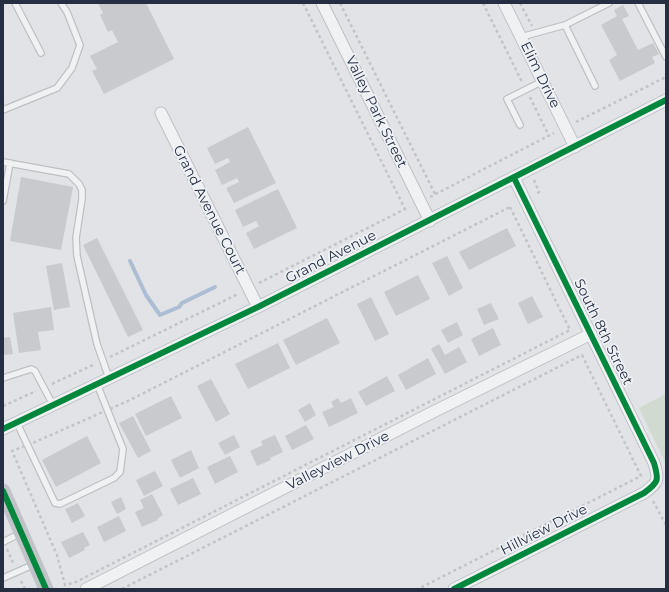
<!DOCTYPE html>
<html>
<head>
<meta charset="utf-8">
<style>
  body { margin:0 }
  #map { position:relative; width:669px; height:592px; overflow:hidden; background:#e1e3e6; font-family:Montserrat,sans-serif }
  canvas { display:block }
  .frame { position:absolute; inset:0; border:4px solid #262e41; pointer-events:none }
</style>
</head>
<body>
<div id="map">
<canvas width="669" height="592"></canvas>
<div class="frame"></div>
</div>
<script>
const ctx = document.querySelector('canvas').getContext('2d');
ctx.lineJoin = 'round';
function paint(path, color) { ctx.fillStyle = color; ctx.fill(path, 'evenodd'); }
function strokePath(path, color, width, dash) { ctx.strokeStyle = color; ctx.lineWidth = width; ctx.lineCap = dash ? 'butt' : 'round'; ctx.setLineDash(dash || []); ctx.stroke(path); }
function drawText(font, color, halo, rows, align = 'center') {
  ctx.font = font + ' Montserrat,sans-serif'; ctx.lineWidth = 3.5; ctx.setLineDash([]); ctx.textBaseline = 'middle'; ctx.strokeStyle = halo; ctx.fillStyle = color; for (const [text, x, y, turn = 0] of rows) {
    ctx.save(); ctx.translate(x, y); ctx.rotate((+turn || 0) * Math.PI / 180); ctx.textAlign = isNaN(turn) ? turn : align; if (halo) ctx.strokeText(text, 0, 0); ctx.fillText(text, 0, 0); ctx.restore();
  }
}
paint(new Path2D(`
  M666 394V464L639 408Z`), '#d0dad1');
strokePath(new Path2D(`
  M130 261 146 295 160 315 179 307 182 303 215 287`), '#acbdd4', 4);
paint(new Path2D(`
  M98 3H146L174 59 104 94 92 71 97 69 90 56 118 42 112 30 108 32 100 15 103 13Z
  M623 5 629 16 622 19 638 50 653 43 659 54 652 57 655 63 620 81 609 60 617 55 601 25 617 16 614 10Z
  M248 127 276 183 234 203 226 188 239 182 237 178 222 185 215 170 230 162 228 158 215 164 207 148Z
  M21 177 73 187 61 250 10 241Z
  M278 189 297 228 254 249 246 233 259 226 256 221 243 227 235 210Z
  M507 228 516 246 469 270 459 252Z
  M97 238 143 330 128 337 83 245Z
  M447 256 463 288 449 296 432 263Z
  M62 263 70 307 54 310 46 266Z
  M418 275 430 299 396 316 384 292Z
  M532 296 543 317 528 324 518 303Z
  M371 297 389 334 375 341 357 304Z
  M491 303 499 319 484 325 477 309Z
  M51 307 54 330 38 332 41 350 19 353 13 313Z
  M327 318 340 343 296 365 283 340Z
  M457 322 463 335 448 343 441 330Z
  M493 328 501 345 479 356 471 339Z
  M10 337 13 354 3 355V338Z
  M278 343 290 368 248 389 235 364Z
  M439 344 445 355 459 347 467 362 445 374 431 349Z
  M428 358 436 374 406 390 398 375Z
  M387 376 395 391 366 406 358 392Z
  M211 379 230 414 216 422 197 386Z
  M171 396 182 418 146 436 135 414Z
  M338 398 341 403 351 398 358 413 329 427 322 412 334 407 331 402Z
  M310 403 316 415 305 422 298 410Z
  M133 416 151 451 138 458 119 423Z
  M306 425 314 439 292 450 285 436Z
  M234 435 240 447 225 455 218 443Z
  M275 435 283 452 270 458 271 460 257 466 250 451 263 445 261 441Z
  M87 436 101 463 56 487 42 460Z
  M191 450 199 468 180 478 171 460Z
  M230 456 238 472 215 484 207 467Z
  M155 471 163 486 144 496 136 480Z
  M193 478 201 494 178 505 170 489Z
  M152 494 163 515 157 519 158 520 142 527 135 512 144 508 140 500Z
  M121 497 126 509 117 514 111 502Z
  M78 503 85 516 72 523 65 509Z
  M119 516 126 531 104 542 97 527Z
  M83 532 90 545 84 548 85 550 69 558 61 542Z`), '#c8cace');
const lane = new Path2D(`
  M15 3 41 53
  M638 3 666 57
  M521 37 565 25
  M595 86 565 25 609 3
  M3 110 57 88 72 68 80 45 67 12 61 3
  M520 125 507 99 543 81
  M3 162 69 174 79 184 82 190V199L76 238 77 256 97 344 109 378
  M3 201 10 163
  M3 378 31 369 35 371 53 405
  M17 423 55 503 60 504 114 478 120 472 123 449 97 384
  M3 542 21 533
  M3 578 35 564`);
const street = new Path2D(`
  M322 3 430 221
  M504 3 575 147
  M161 113 258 307
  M3 429 258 307 666 100
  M86 589 431 413 591 334
  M454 589 644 493C659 482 659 480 654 463L514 178`);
strokePath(lane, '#bec0c4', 8);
strokePath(street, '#bec0c4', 13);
strokePath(new Path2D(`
  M303 3 405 209
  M340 3 435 194
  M483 3 522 82
  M520 3 532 26
  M530 97 549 136
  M576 122 666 77
  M534 180 539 192 535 195
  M430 197 554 133
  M510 207 570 330 76 582 65 585 57 555 12 451 35 442 130 400Z
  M259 283 409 207
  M110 357 238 294
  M52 384 95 364
  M3 406 36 391
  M653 501 666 525
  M7 549 13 563
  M21 581 25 589
  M122 589 582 355 641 476 418 589`), '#c2c4c9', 2.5, [3, 3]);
strokePath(lane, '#f0f1f3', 5.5);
strokePath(street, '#f0f1f3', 11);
strokePath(new Path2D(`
  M3 491 46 589`), '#c2c3c9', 15);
strokePath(new Path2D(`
  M3 429 258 307 666 100
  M3 491 46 589
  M454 589 644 493C659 482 659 480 654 463L514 178`), '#00873e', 6);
drawText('14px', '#262e41', '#eef1f6', [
  ["Elim Drive",540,75,64],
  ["Valley Park Street",376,112,64],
  ["Grand Avenue Court",209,210,63],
  ["Grand Avenue",331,257,-27],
  ["South 8th Street",603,332,64],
  ["Valleyview Drive",338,461,-27],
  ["Hillview Drive",544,530,-27]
]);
</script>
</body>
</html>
